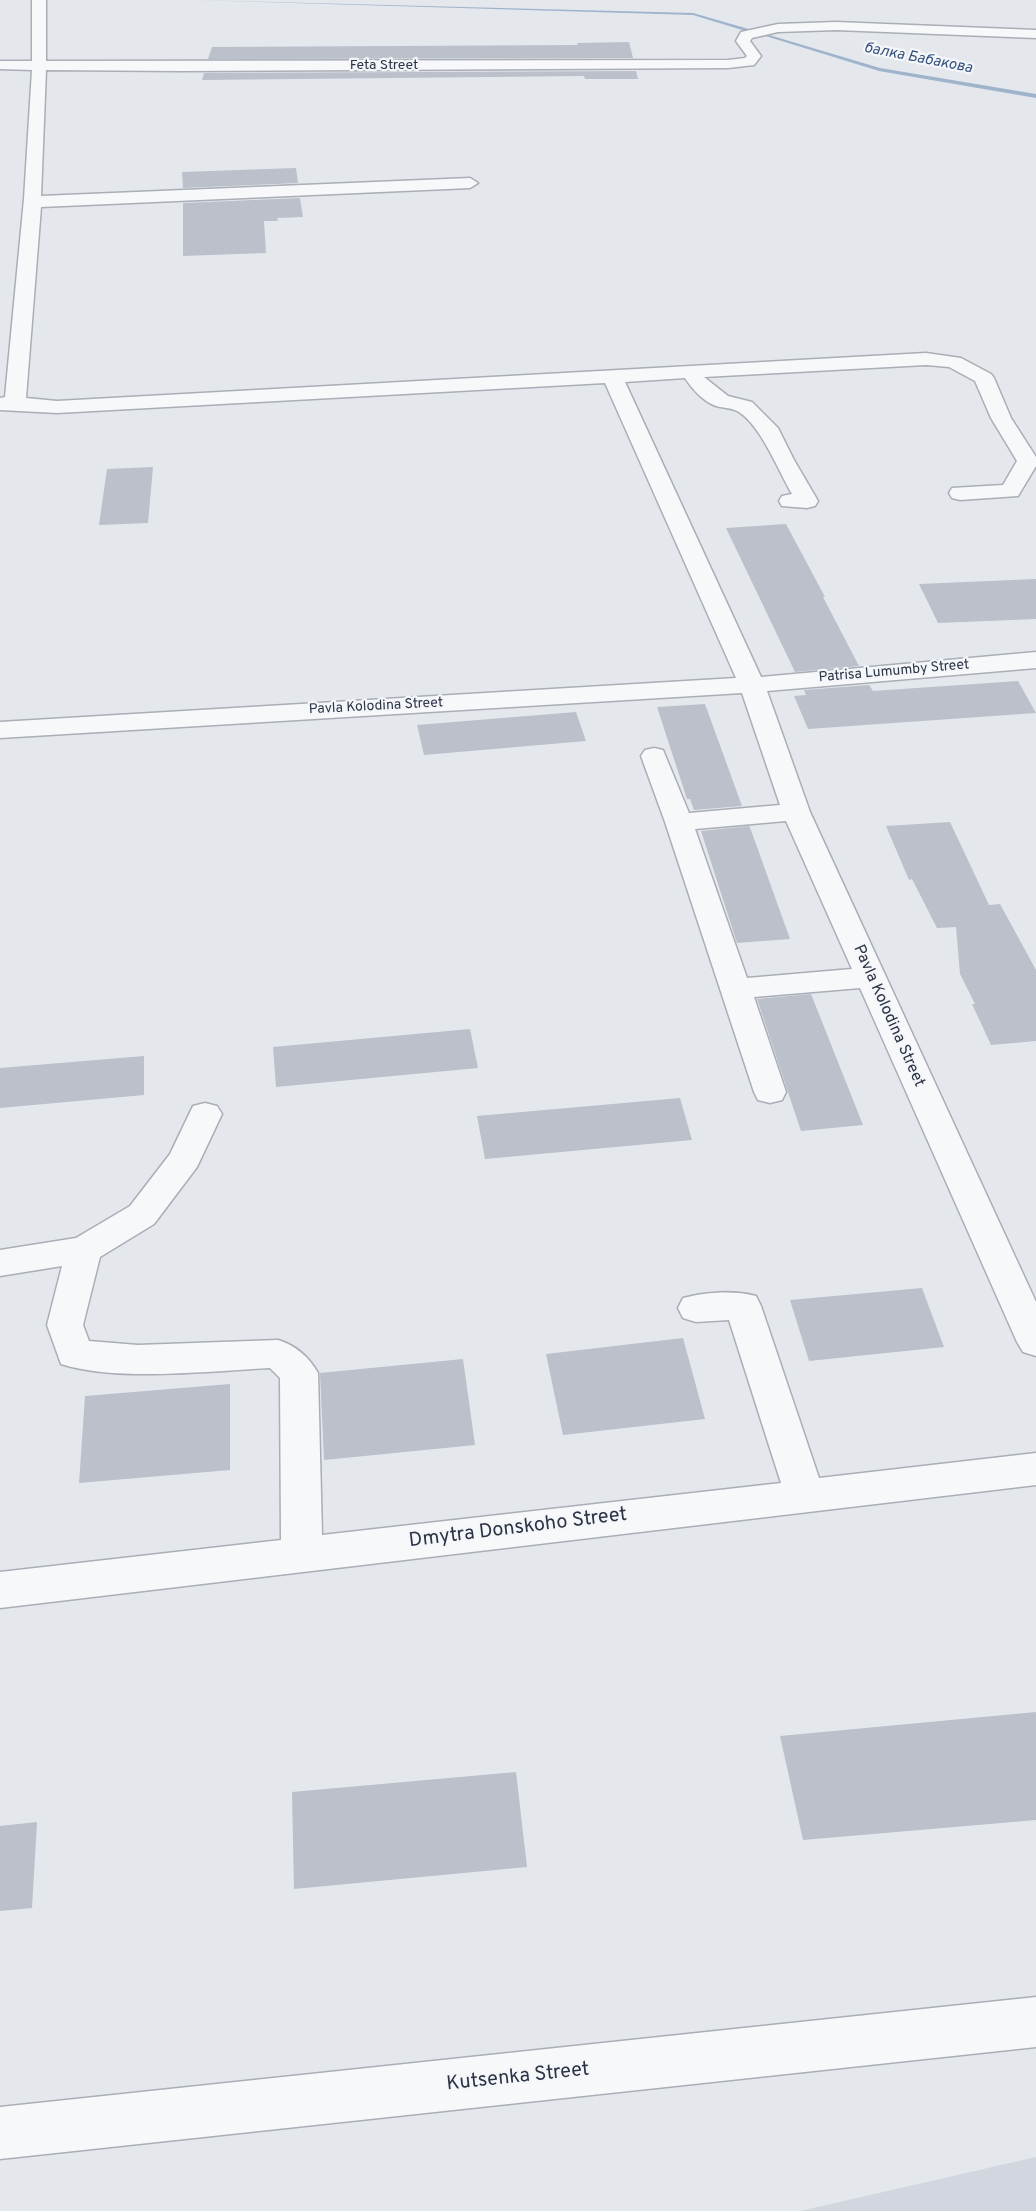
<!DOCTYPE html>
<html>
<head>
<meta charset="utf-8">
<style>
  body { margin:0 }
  canvas { display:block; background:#e4e7ec }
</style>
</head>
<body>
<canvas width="1036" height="2211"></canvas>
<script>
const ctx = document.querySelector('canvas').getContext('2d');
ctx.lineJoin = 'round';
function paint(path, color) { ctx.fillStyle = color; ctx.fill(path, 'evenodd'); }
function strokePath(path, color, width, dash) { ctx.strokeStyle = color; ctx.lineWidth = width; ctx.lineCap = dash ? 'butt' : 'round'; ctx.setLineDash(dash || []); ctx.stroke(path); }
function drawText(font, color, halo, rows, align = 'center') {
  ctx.font = font + ' Overpass,sans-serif'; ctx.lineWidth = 4.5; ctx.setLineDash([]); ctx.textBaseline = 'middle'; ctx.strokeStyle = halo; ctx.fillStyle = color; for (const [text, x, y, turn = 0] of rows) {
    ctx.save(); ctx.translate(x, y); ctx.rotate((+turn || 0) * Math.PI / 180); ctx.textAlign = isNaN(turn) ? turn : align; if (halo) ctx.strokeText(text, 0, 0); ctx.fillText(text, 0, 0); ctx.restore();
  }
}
paint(new Path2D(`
  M1036 2157V2211H800Z`), '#d2d6de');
paint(new Path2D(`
  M194 0 693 13 752 30 749 32 693 15Z
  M759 32 880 68 1036 94V98L879 71 759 34Z`), '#9fb4cc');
paint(new Path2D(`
  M629 42 633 58 208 59 212 47 578 45 577 43Z
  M636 71 638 79H585L584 76 202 80 204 73Z
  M296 168 298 183 183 188 182 172Z
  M300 198 303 217 277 218 278 221H264L266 253 183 256V203Z
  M153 467 148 523 99 525 107 469Z
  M786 524 825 597H823L859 666 795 672 726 528Z
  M1036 579V619L938 623 919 584Z
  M1018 681 1036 713 808 729 794 696 806 695 804 690 869 685 873 691Z
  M705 704 742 806 694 810 690 799H687L657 707Z
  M576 712 586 741 424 755 417 725Z
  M950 822 989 905 1000 904 1036 970V1041L991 1045 972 1004H975L960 974 956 927 937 928 912 879 909 880 886 826Z
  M749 826 751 830 790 939 737 943 701 831Z
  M811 994 863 1125 801 1131 757 999Z
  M470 1029 478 1068 276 1087 273 1047Z
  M144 1056V1095L0 1108V1068Z
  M680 1098 692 1140 485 1159 477 1116Z
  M922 1288 944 1347 809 1361 790 1300Z
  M683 1338 705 1419 563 1435 546 1354Z
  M463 1359 475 1445 324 1460 320 1373Z
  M230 1384V1470L79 1483 85 1396Z
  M1036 1712V1820L803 1840 780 1736Z
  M516 1772 527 1867 294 1889 292 1792Z
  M37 1822 32 1908 0 1911V1826Z`), '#bbc0ca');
const minor = new Path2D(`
  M32 0H46V61L728 60 745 58 747 56 736 41 741 32 778 24 836 22 1036 30V38L836 30 778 32 752 38 750 41 761 56 754 65 728 68 182 71 46 70 41 196 470 178 478 183 470 188 41 207 26 398 57 401 926 353 961 358 991 374 994 378 1011 418 1036 457V466L1018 496 960 500 952 498 949 493 952 488 1003 485 1017 461 991 418 975 381 949 367 926 365 704 377 728 396 752 402 778 428 794 460 818 501 815 506 807 508 782 506 779 501 782 496 792 494C778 470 761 426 739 412 733 408 723 408 716 406 704 402 692 389 685 378L625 382 761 677 1036 652V668L767 691 810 812 1036 1302V1356L1023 1352 1017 1342 860 988 754 997 786 1092 782 1100 770 1103 758 1100 754 1092 665 822 641 756 645 750 654 748 663 750 689 813 780 805 742 693 0 738V722L736 678 605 383 57 413 0 410V398L5 397 24 199 32 70 0 69V61H32ZM786 821 852 969 747 978 695 829Z
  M205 1103 217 1106 222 1114 197 1167 154 1224 100 1257 83 1325 89 1341 138 1345 278 1340C295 1345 309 1357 318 1373L322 1535 781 1483 729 1320 696 1322 683 1318 678 1308 683 1298C705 1292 734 1290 756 1296L761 1306 819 1478 1036 1453V1485L0 1608V1572L281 1540 280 1378 270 1368C209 1371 117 1382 61 1364L47 1325 62 1266 0 1276V1250L76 1238 130 1206 170 1154 193 1106Z
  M1036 1997V2047L0 2159V2107Z`);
strokePath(minor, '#a9aeb7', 3);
paint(minor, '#f7f8fa');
drawText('14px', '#2b3445', '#f4f6f9', [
  ["Feta Street",384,66],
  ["Patrisa Lumumby Street",894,672,-5],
  ["Pavla Kolodina Street",376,707,-3]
]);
drawText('italic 15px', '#34527a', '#f4f6f9', [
  ["балка Бабакова",918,59,11]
]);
drawText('16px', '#2b3445', '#f4f6f9', [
  ["Pavla Kolodina Street",888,1016,66]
]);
drawText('20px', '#2b3445', '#f4f6f9', [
  ["Dmytra Donskoho Street",518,1529,-7],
  ["Kutsenka Street",518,2078,-6]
]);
</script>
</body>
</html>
